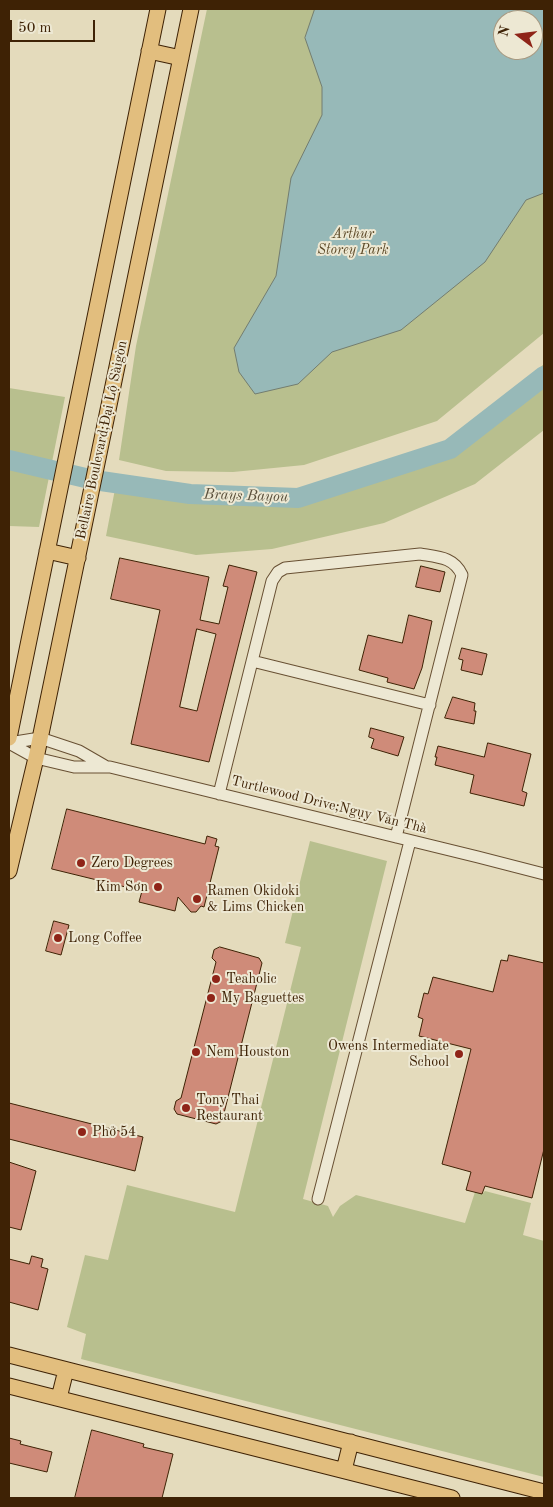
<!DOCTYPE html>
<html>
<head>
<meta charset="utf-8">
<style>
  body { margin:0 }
  #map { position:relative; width:553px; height:1507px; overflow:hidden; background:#e4dbbc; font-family:"Old Standard TT",serif }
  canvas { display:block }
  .frame { position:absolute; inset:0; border:10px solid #3e2205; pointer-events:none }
  .north { position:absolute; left:493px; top:10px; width:50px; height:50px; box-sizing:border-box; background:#ede8d3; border:1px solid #a79981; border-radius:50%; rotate:285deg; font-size:14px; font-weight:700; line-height:20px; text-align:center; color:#3e2205 }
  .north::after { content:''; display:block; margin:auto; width:18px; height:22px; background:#8f2418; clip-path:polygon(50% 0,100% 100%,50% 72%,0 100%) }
  .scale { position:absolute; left:10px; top:20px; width:85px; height:22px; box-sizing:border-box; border:2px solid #3e2205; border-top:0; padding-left:6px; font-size:15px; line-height:18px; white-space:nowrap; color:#3e2205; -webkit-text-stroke:4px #ede8d3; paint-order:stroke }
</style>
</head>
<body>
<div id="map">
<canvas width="553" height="1507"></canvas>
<div class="frame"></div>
<div class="north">N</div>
<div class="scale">50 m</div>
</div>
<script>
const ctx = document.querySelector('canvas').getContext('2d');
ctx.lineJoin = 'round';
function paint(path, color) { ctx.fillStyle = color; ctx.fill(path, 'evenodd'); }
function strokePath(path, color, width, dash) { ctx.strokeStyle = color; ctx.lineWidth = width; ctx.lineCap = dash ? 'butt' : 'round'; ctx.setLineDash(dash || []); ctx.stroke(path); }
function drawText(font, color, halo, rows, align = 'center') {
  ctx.font = font + ' "Old Standard TT",serif'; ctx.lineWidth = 4; ctx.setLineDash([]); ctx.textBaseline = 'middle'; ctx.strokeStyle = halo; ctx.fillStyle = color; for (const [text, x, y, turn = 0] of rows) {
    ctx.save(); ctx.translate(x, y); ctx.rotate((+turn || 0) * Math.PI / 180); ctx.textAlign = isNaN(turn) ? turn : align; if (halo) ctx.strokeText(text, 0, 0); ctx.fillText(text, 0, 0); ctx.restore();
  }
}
paint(new Path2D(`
  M207 9H544V333L437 421 304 465 233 472 166 471 119 460 136 346ZM503 20H533V50H503Z
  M544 364V430L475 484 384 523 272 549 196 555 106 536 116 484 141 491 220 497 297 490 438 447 488 413Z
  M9 388 65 397 39 527 9 526Z
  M310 841 387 861 303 1199 328 1206 333 1217 340 1206 356 1195 465 1223 475 1192 482 1194 485 1191 531 1203 523 1235 544 1241V1477L81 1359 86 1334 67 1327 85 1255 108 1260 127 1185 235 1212 301 947 285 943Z`), '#b8bf8e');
const water = new Path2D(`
  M315 9H544V193L526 200 485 262 401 330 332 352 298 384 255 394 239 372 234 348 276 276 291 178 322 115V87L305 38ZM503 20H533V50H503Z`);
paint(water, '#97b9b8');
strokePath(water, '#737d70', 1);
strokePath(new Path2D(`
  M9 460 94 480 190 494 298 498 450 449 544 376`), '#97b9b8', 20);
const building = new Path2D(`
  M120 558 209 577 200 620 219 624 228 587 223 586 229 565 257 572 209 762 131 744 160 610 111 599ZM197 629 216 634 197 711 180 707Z
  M421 566 445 572 440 592 416 587Z
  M409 615 432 621 422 668 414 689 387 682 388 678 359 670 368 635 402 643Z
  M462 648 487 654 482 675 461 670 463 660 459 659Z
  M453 697 475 703 474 711H476L474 724 445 718Z
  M371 728 404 737 398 756 371 748 374 739 369 737Z
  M488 743 531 754 522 791 527 793 524 806 470 793 474 775 435 765 437 757H435L438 746 484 757Z
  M67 809 205 844 207 836 217 839 215 846 219 847 204 907 201 906 196 912H191L178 897 175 911 139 902 142 891 52 869Z
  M54 921 69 925 61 955 46 951Z
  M220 947 259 958 262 963 222 1121 216 1124 177 1114 174 1109 176 1101 181 1098 216 962 212 958 214 950Z
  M509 955 544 963V1149L532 1198 485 1186 482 1194 466 1190 471 1172 442 1164 471 1049 419 1036 423 1019 418 1017 424 993 428 994 433 977 493 992 501 960 507 961Z
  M9 1103 143 1137 135 1171 9 1139Z
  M9 1162 36 1171 21 1230 9 1227Z
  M32 1256 43 1259 41 1267 48 1269 38 1310 9 1302V1259L29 1264Z
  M92 1430 144 1444 143 1447 173 1454 162 1498H75Z
  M9 1438 21 1441 20 1444 52 1452 47 1472 9 1463Z`);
paint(building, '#cf8b79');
strokePath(building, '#3e2205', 1);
const minor = new Path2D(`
  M252 661 430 705
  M9 743 36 758 74 767H110L478 857 544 874
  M9 743 40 738 79 751 105 766
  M219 794 272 581 278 572 285 568 420 554C438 557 454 557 462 575L396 837
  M318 1199 410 841`);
const major = new Path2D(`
  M149 51 181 58
  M47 551 78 558
  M9 738 158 9
  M9 871 36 758 191 9
  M9 1355 544 1492
  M9 1386 452 1498
  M59 1398 66 1370
  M344 1470 351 1442`);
strokePath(minor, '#685033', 13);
strokePath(major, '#3e2205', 17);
strokePath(minor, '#ede8d3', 11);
strokePath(major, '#e2be7e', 15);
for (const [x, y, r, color] of [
  [81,863,5,"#8f2418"],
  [158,887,5,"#8f2418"],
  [197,899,5,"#8f2418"],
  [58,938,5,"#8f2418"],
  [216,979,5,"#8f2418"],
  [211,998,5,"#8f2418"],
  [196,1052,5,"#8f2418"],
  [459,1054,5,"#8f2418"],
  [186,1108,5,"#8f2418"],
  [82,1132,5,"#8f2418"]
]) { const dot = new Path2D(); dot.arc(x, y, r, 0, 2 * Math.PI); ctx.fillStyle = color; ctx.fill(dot); strokePath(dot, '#ede8d3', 2); }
drawText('italic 14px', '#5c4927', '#ede8d3', [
  ["Arthur",353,234],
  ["Storey Park",353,250]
]);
drawText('14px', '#3e2205', '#ede8d3', [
  ["Bellaire Boulevard;Đại Lộ Sàigòn",102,440,-78],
  ["Turtlewood Drive;Ngụy Văn Thà",329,805,14]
]);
drawText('14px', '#3e2205', '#ede8d3', [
  ["Zero Degrees",91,863],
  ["Kim Sơn",148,887,"right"],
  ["Ramen Okidoki",207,891],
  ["& Lims Chicken",207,907],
  ["Long Coffee",68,938],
  ["Teaholic",226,979],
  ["My Baguettes",221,998],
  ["Owens Intermediate",449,1046,"right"],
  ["School",449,1062,"right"],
  ["Nem Houston",206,1052],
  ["Tony Thai",196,1100],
  ["Restaurant",196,1116],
  ["Phở 54",92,1132]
], 'left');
drawText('italic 15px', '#594f3b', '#ede8d3', [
  ["Brays Bayou",246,496,2]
]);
</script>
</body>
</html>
